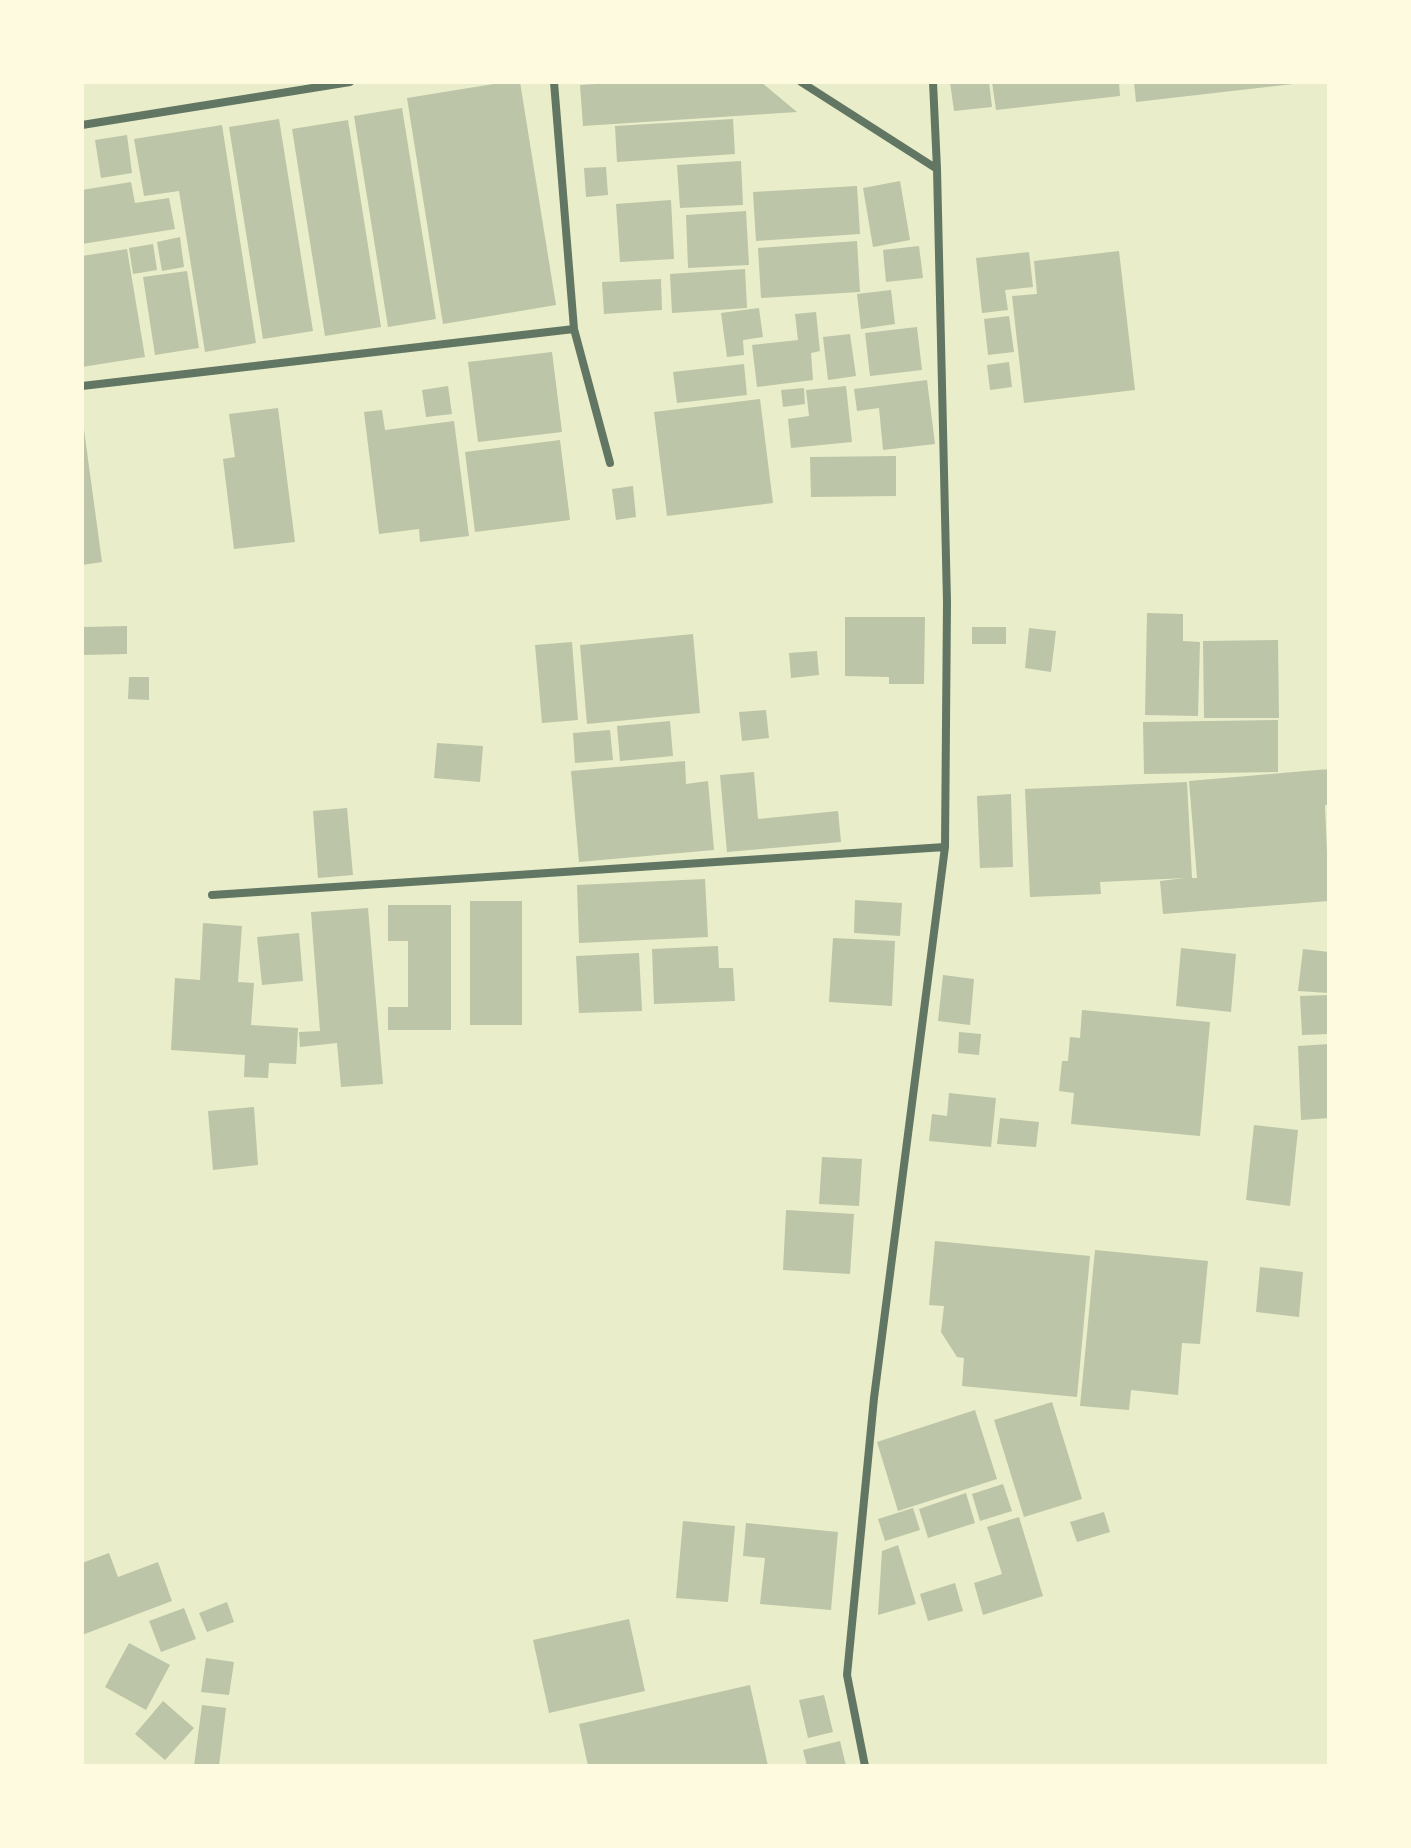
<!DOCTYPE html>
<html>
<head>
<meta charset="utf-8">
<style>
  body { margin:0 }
  #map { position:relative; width:1411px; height:1848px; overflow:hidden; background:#e9edc9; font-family:"Nunito Sans",sans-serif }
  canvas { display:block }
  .frame { position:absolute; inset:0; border:84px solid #fefae0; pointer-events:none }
</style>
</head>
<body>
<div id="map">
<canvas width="1411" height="1848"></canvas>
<div class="frame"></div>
</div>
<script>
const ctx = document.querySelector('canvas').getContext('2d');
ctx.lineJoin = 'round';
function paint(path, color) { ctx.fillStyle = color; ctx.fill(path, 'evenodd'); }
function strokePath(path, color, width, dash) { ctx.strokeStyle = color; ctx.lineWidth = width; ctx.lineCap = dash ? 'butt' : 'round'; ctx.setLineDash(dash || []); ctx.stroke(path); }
paint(new Path2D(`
  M506 82H520L556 305 443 324 407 98Z
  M627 82H761L797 112 583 126 580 85Z
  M950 82H989L992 107 954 111Z
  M992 82H1119L1120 96 996 110Z
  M1134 82H1292L1293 84 1136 102Z
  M402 108 436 319 388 327 354 116Z
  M279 119 313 331 263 339 229 127Z
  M733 119 735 154 617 162 615 126Z
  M348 120 381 327 325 336 292 129Z
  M222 125 256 343 205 352 179 191 144 196 134 139Z
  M127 135 132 173 101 178 95 140Z
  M741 161 743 205 680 208 677 165Z
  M606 167 608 195 586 197 584 168Z
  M900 181 910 240 873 247 863 188Z
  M131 182 135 203 169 198 175 229 82 244V190Z
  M857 186 860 234 756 241 753 192Z
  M671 200 674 259 620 262 616 204Z
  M746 211 749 265 688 268 686 215Z
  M180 237 184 267 162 271 157 242Z
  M857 241 860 292 761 298 758 248Z
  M153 244 157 270 133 274 129 248Z
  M919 246 923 278 886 282 883 250Z
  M127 249 145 357 82 367V256Z
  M1119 251 1135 390 1024 403 1012 296 1037 294 1034 261Z
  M1029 252 1033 287 1005 290 1008 310 982 313 976 258Z
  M745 269 747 308 672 313 670 274Z
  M187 271 199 348 155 355 143 277Z
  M661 279 662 310 604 314 602 282Z
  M891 290 895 324 861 329 857 294Z
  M759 308 763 337 743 340 744 355 727 357 721 313Z
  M816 312 820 351 811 353 813 380 757 387 752 345 798 340 795 314Z
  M1009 316 1014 352 988 355 984 319Z
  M917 327 922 370 870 376 865 333Z
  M850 334 856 376 828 380 823 337Z
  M552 352 562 432 478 442 468 362Z
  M1009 362 1012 387 990 390 987 365Z
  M744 364 747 395 677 403 673 372Z
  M927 380 935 444 883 450 879 408 857 411 854 389Z
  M448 386 452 414 426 417 422 390Z
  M846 386 852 442 791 448 788 419 809 416 806 390Z
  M804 388 805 404 783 407 781 390Z
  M760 399 773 503 667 516 654 412Z
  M278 408 295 542 234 549 223 459 235 457 229 414Z
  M382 410 385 430 454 421 469 536 420 542 419 529 379 534 364 412Z
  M82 415 102 562 82 565Z
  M560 440 570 520 475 532 465 452Z
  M896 456V496L811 497 810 457Z
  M633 486 636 517 616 520 612 489Z
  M1147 613 1183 614V641L1200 642 1198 716 1145 715Z
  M845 617H925L924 684H889V677L845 676Z
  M127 626V654L84 655V627Z
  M972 627H1006V644H972Z
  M1029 628 1056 631 1051 672 1025 668Z
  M693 634 700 713 587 724 580 645Z
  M1278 640 1279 718H1204L1203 641Z
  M572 642 578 720 542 723 535 645Z
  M817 651 819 675 791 678 789 653Z
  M129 677H149V700L128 699Z
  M766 710 769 738 742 741 739 712Z
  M1278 720V772L1144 774 1143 722Z
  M670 721 673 756 620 761 617 726Z
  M610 730 613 760 575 763 573 733Z
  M437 743 483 746 480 782 434 778Z
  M685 761 686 784 708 781 714 850 579 862 571 771Z
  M1329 769V805H1325L1329 901 1163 914 1160 881 1185 878 1100 882 1101 894 1030 897 1025 789 1187 782 1192 878H1197L1189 781Z
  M754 772 758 819 838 811 841 842 727 852 720 775Z
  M1011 794 1013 867 980 868 977 796Z
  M347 808 353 875 318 878 313 811Z
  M705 879 708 937 579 943 577 885Z
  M855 900 902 903 900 936 854 933Z
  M470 901H522V1025H470Z
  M388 905H451V1030H388V1007H408V941H388Z
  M368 908 383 1084 341 1087 337 1043 300 1047 299 1032 320 1031 311 912Z
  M203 923 242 926 238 982 254 983 251 1025 298 1028 296 1064 269 1063 268 1078 244 1077 245 1055 171 1050 175 978 200 980Z
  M299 933 303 981 262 985 257 937Z
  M833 938 895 941 892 1006 829 1002Z
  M718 946 719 968H733L735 1001 654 1004 652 949Z
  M1181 948 1236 954 1231 1012 1176 1006Z
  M1303 949 1329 952V993L1298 991Z
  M639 953 642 1011 579 1013 576 956Z
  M943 975 974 979 970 1025 938 1021Z
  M1329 995V1034L1302 1035 1300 996Z
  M1082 1010 1210 1022 1200 1136 1071 1124 1074 1093 1059 1091 1062 1061H1068L1070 1037 1080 1038Z
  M959 1032 981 1034 979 1055 958 1053Z
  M1329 1044V1118L1301 1120 1298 1046Z
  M949 1093 996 1098 991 1147 929 1141 932 1114 947 1116Z
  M254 1107 258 1165 213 1170 208 1111Z
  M1000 1118 1039 1122 1036 1147 997 1144Z
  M1254 1125 1298 1130 1290 1206 1246 1200Z
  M822 1157 862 1159 859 1206 819 1204Z
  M786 1210 854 1214 850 1274 783 1270Z
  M935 1241 1090 1256 1077 1397 962 1386 964 1358 957 1357 941 1332 944 1306 929 1305Z
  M1095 1250 1208 1261 1200 1344 1182 1343 1178 1395 1131 1390 1129 1410 1080 1406Z
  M1260 1267 1303 1272 1299 1317 1256 1312Z
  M1052 1402 1082 1499 1024 1517 994 1420Z
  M975 1410 997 1479 898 1511 877 1442Z
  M1003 1484 1012 1511 980 1521 972 1494Z
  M966 1493 975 1523 928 1538 919 1509Z
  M913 1508 920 1530 885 1541 878 1519Z
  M1104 1512 1110 1532 1077 1542 1070 1522Z
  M1019 1517 1043 1596 983 1615 974 1583 1002 1574 987 1527Z
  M683 1521 735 1526 728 1602 676 1598Z
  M746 1523 838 1532 831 1610 760 1604 765 1558 743 1556Z
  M898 1545 916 1604 878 1615 882 1551Z
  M109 1553 118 1577 158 1562 172 1601 82 1635V1563Z
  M955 1583 963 1611 928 1621 920 1594Z
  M227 1602 234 1622 207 1632 199 1613Z
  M184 1608 196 1639 161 1652 149 1621Z
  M629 1619 645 1691 549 1713 533 1640Z
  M129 1643 170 1665 146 1710 105 1687Z
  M206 1658 234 1662 229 1695 201 1692Z
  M750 1685 768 1766H588L579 1724Z
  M824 1695 833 1732 808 1738 799 1700Z
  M163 1701 194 1728 165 1760 135 1734Z
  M202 1705 226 1708 219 1766H194Z
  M840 1741 846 1766H807L803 1750Z`), '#bcc5a7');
strokePath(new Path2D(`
  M554 82 574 329 610 463
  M801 82 937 169 947 602 945 847 874 1398 847 1675 865 1766
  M933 82 937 169
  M82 125 350 82
  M82 386 574 329
  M212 895 945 847`), '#617663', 8);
</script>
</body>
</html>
